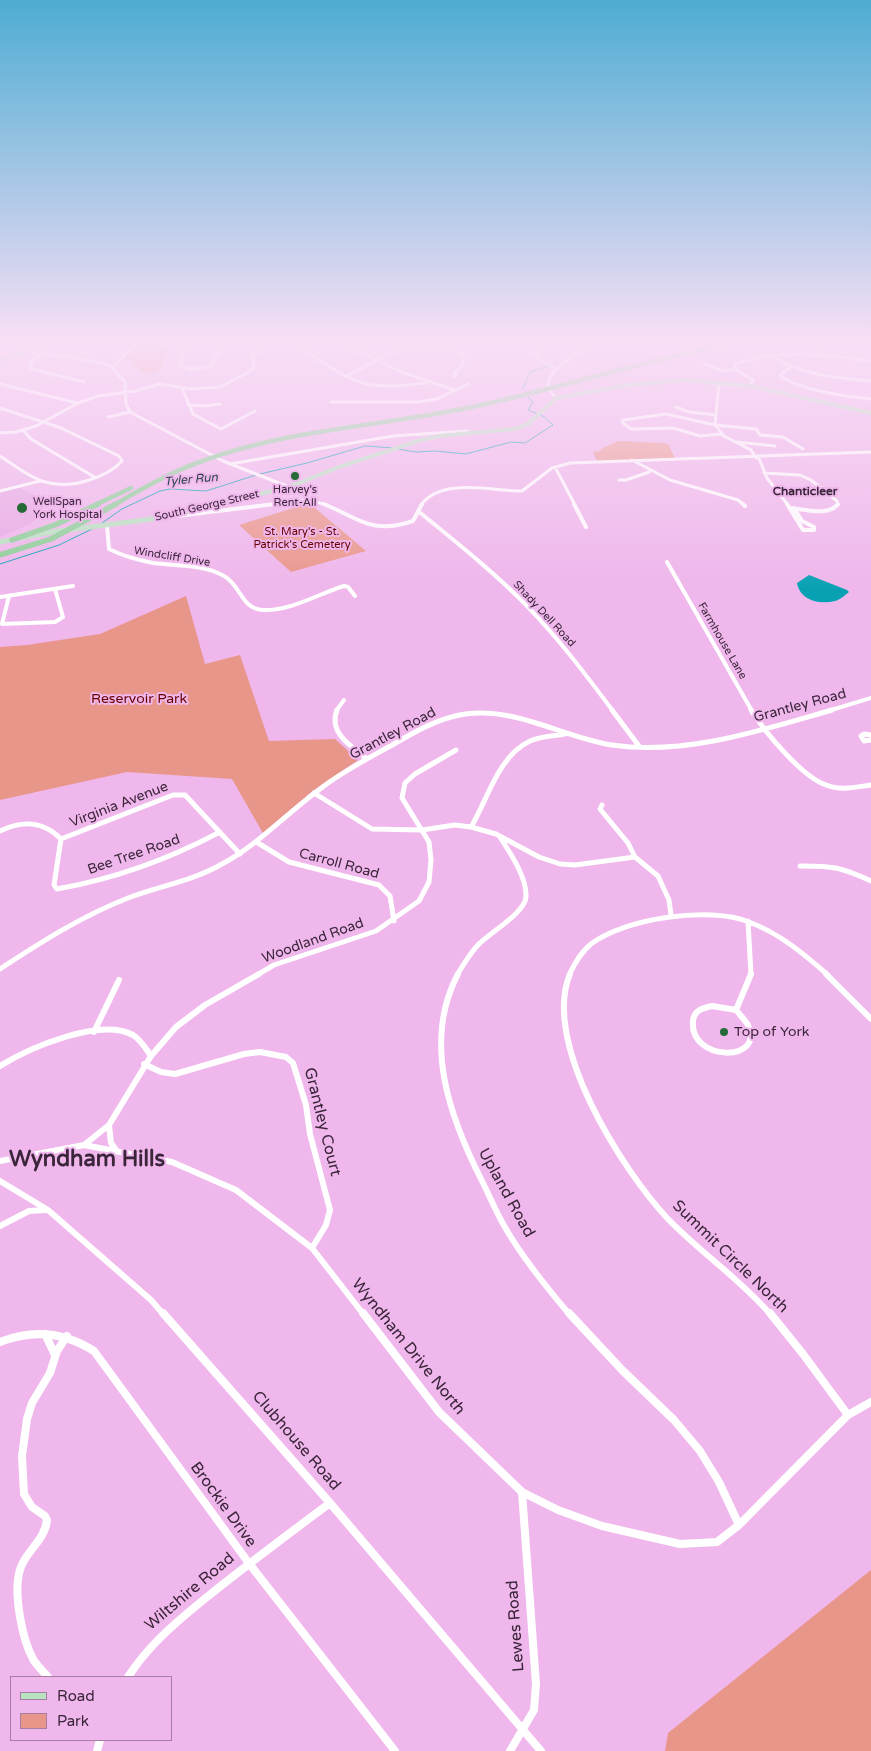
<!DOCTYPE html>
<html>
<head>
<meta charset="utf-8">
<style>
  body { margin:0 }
  #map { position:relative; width:871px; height:1751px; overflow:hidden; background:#efb7eb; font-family:"Varela Round",sans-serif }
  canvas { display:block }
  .legend { position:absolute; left:10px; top:1676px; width:162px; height:65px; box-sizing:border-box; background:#efb7eb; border:1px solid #a77da4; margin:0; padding:6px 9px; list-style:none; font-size:15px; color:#3b253a }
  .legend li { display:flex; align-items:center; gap:10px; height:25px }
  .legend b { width:25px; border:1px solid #a77da4 }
</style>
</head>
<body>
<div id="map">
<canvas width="871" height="1751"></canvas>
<ul class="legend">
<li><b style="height:6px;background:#b9e2c0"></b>Road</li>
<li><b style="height:14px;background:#e9968a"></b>Park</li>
</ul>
</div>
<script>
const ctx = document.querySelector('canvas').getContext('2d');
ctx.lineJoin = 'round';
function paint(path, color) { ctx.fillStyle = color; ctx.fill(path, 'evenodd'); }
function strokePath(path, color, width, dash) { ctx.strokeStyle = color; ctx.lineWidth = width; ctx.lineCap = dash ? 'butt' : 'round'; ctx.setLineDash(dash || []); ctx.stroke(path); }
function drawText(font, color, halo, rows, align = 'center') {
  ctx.font = font + ' "Varela Round",sans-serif'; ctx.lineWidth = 4; ctx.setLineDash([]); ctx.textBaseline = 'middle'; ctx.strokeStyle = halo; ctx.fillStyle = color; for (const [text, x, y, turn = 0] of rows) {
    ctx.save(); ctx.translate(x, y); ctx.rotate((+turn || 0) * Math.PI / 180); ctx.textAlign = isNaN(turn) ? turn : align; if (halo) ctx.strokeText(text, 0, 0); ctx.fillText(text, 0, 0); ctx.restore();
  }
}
paint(new Path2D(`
  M19 487 46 501 40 516 30 524 0 537V491Z`), '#e7aae4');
paint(new Path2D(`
  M138 345C148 345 161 342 168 350L158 372 143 373 134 366 133 362 124 358Z
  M618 441 664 443 668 444 675 458 597 461 593 452 600 451 601 449Z
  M309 503 366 551 291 572 239 525Z
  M186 596 205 664 240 655 269 741 335 739 358 760 310 793 264 835 232 779 127 772 0 800V647L27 645 100 634Z
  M871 1570V1751H665L668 1733Z`), '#e9968a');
paint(new Path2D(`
  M809 575 847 590 849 592C845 595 840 600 835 601 819 605 800 600 797 583Z`), '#07a1b3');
strokePath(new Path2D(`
  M523 389 530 372 549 366
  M398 449 416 452 435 451 466 454 511 442 525 443 553 425 543 416 528 410 533 402 528 397
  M260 474 307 463 365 446 394 448
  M102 523 122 509 160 491 170 489 206 491 256 475
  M0 564 59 545 92 529`), '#07a1b3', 1);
strokePath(new Path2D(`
  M17 345 37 354 72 357 113 366
  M134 345 112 368 125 382 126 404 130 412 223 461 289 487
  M185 345 180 366 192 369 212 366 222 345
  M295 345C318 358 341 378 367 384 386 388 407 385 426 383
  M347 345 399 371 454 390
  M413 345 424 349 446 347 464 355 463 365 454 373 456 375 454 377
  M538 345 536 353 539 360 557 369
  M41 354 32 361 30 367 32 369 84 382
  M820 355 821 348 825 345
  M772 356C800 375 838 378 871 381
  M705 364 723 371 736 370
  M792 366 781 374V377C808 392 841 395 871 399
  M348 375 407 345
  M719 383 715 425 724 436 751 450 756 458
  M0 384 77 403
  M750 386 753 380 736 370 734 364C779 349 824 355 871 361
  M182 388 193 414 221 429 255 411
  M556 398 548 389C544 370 578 354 591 345
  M331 402H418L437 399 468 384
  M188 405 205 406 220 404
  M676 407 689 412 716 415
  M0 408 61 428 119 456 122 461C113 471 102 476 89 480 50 493 31 477 0 456
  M108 417 130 412
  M23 430 31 439 96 478
  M0 433 16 432 36 426 78 403 98 396 135 391 160 384 191 389 220 387 252 370 254 368 253 354 264 345
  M722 434 700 436 673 428 631 429 622 422 623 420 666 414 715 425 756 429 760 435 783 437 803 449
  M737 442 775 446
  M758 456 767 478 788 505
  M632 460 670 480 738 500 744 505
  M230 464 393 436 466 431 471 433
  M555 467 575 505
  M764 473 800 475 811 480 837 501 838 505
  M619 480H626L649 472
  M0 491 40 481
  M265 505 309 500 327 505
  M421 505C441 477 492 491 522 491L552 468 570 463 871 452`), '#fff', 3);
strokePath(new Path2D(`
  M324 504C360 519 372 535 413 521L422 504
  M574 504 586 527
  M743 504 745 506
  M787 504 803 530H814V527L802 521 794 508
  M790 508C805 509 828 517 838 504
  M418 511C456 542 494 572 528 607 559 639 586 675 613 711
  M177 516 275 504
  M107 526 109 549C123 556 137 560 153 563 176 566 203 564 224 576 241 585 241 609 263 610 291 611 318 594 344 586L348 587 355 596
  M667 562 752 711
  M9 596 2 624 55 622 63 617 55 589
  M0 597 73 586
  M336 711 344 700
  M828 711 871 698`), '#fff', 4);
strokePath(new Path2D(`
  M337 710C328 733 351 746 367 759
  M612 710 639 746
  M751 710C764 731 802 777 826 785 841 791 856 787 871 785
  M871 735 864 734 861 736 864 741 871 740
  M314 793 372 829 422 830 455 825 471 827 496 834 539 857 560 864 575 865 635 857
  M602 805 600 809 628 843 635 857 658 876 669 900 671 915
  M471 827C488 799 498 756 530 741 541 736 554 736 565 734
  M0 831C23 820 43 821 61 839L173 795H185L240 854
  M61 839 54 885 57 889C114 879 169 859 220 832
  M258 843 289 862 379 885 390 896 394 921
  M800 866C833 866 841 867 871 881
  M748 921 751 975
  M0 969C41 942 82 916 128 898 159 886 193 881 222 864 259 844 286 814 320 789 343 771 369 758 394 744 416 731 439 718 465 714 517 707 562 737 612 745 685 756 762 730 832 710
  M257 975 274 965 376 931 419 901 429 882 431 860 429 842 402 798 405 783 415 774 456 750
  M457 975C463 965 469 955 477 946 489 933 525 913 526 897 527 877 510 853 500 837
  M569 975C575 963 581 952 591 944 625 918 710 906 749 922 779 933 804 954 828 975`), '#fff', 5);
strokePath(new Path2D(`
  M458 974C422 1042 450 1118 482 1181 490 1197 497 1214 506 1229 524 1260 547 1288 570 1315
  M570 974C541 1042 622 1170 668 1219 701 1253 740 1279 771 1315
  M826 974 871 1019
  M712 1006 736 1010C740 1015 745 1020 748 1025 766 1063 689 1062 693 1021 694 1010 703 1008 712 1006Z
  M736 1010 751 974
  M94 1032 119 980
  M144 1064 161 1072 175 1074 244 1054 260 1052 286 1057 293 1063 306 1105 310 1134 330 1210 326 1225 312 1248
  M0 1066C29 1048 100 1017 133 1035 141 1040 146 1049 151 1056
  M109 1125 111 1143 116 1150
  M84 1145 109 1125 151 1056 176 1027 205 1005 259 974
  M0 1161 84 1145 172 1162 236 1190 312 1248 364 1315
  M0 1181 48 1210 151 1300 164 1315
  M0 1226 29 1211 46 1210`), '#fff', 6);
strokePath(new Path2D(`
  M163 1313 330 1503 541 1751
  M363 1313 439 1412 522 1492 558 1510 602 1526 680 1544 717 1542 739 1525 848 1415 871 1402
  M569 1313 622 1370 674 1420 700 1451 719 1482 739 1525
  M770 1313 803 1354 848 1415
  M45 1334 55 1355
  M0 1342C33 1329 64 1332 94 1351L248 1562 395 1751
  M48 1677C43 1671 37 1666 33 1659 22 1639 12 1589 21 1567 27 1550 45 1540 47 1520L45 1516 32 1507 24 1494 22 1456 27 1419 32 1403 50 1373 57 1351 67 1336
  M128 1677C148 1646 174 1624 202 1601 244 1567 287 1535 330 1503
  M97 1751 100 1740
  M510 1751 534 1710 536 1684 522 1492`), '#fff', 8);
strokePath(new Path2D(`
  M0 360 47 345
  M214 505 289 487 339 467 421 440 439 436 515 429 528 424 556 398 628 385 685 380 750 386 871 413`), '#b9e2c0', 4);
strokePath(new Path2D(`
  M0 542 52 532 167 517 220 504`), '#b9e2c0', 5);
strokePath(new Path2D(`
  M95 505 131 488
  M114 505C143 488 173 471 205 460 290 429 383 426 472 407 557 389 640 362 725 345`), '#8bcf96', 4.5);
strokePath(new Path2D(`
  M12 540 57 524 98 504
  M0 555 51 539 116 504`), '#8bcf96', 5.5);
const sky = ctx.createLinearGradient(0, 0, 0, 590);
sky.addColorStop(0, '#4eacd3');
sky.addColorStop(0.58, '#f8dff6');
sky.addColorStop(1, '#f8dff600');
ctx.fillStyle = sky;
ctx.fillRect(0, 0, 871, 590);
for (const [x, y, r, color] of [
  [295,476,5,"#266b37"],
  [22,508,6,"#266b37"],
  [724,1032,5,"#266b37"]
]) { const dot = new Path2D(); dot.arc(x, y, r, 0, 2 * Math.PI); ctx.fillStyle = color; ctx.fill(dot); strokePath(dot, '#efb7eb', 2); }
drawText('11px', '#3b253a', '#efb7eb', [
  ["Harvey's",295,490],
  ["Rent-All",295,503],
  ["WellSpan",33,502,"left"],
  ["York Hospital",33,515,"left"]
]);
drawText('11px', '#3b253a', '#efb7eb', [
  ["South George Street",207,506,-13],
  ["Windcliff Drive",172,557,9],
  ["Shady Dell Road",544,614,47],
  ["Farmhouse Lane",722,641,60]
]);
drawText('11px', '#680000', '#efb7eb', [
  ["St. Mary's - St.",302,532],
  ["Patrick's Cemetery",302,545]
]);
drawText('italic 12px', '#294448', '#efb7eb', [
  ["Tyler Run",191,480,-5]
]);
drawText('bold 12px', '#3b253a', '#efb7eb', [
  ["Chanticleer",805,492]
]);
drawText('14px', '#680000', '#efb7eb', [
  ["Reservoir Park",139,699]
]);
drawText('14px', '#3b253a', '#efb7eb', [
  ["Grantley Road",800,706,-15],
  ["Grantley Road",393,734,-28],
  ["Virginia Avenue",119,805,-21],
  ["Bee Tree Road",134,855,-19],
  ["Carroll Road",339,864,15],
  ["Woodland Road",313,941,-20]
]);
drawText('14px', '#3b253a', '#efb7eb', [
  ["Top of York",734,1032]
], 'left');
drawText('16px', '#3b253a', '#efb7eb', [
  ["Grantley Court",322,1122,76],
  ["Upland Road",506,1193,61],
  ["Summit Circle North",730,1257,44],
  ["Wyndham Drive North",408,1347,51],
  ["Clubhouse Road",296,1441,49],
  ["Brockie Drive",223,1505,54],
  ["Wiltshire Road",190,1592,-40],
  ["Lewes Road",516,1626,-94]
]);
drawText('bold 22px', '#3b253a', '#efb7eb', [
  ["Wyndham Hills",87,1160]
]);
</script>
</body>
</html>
